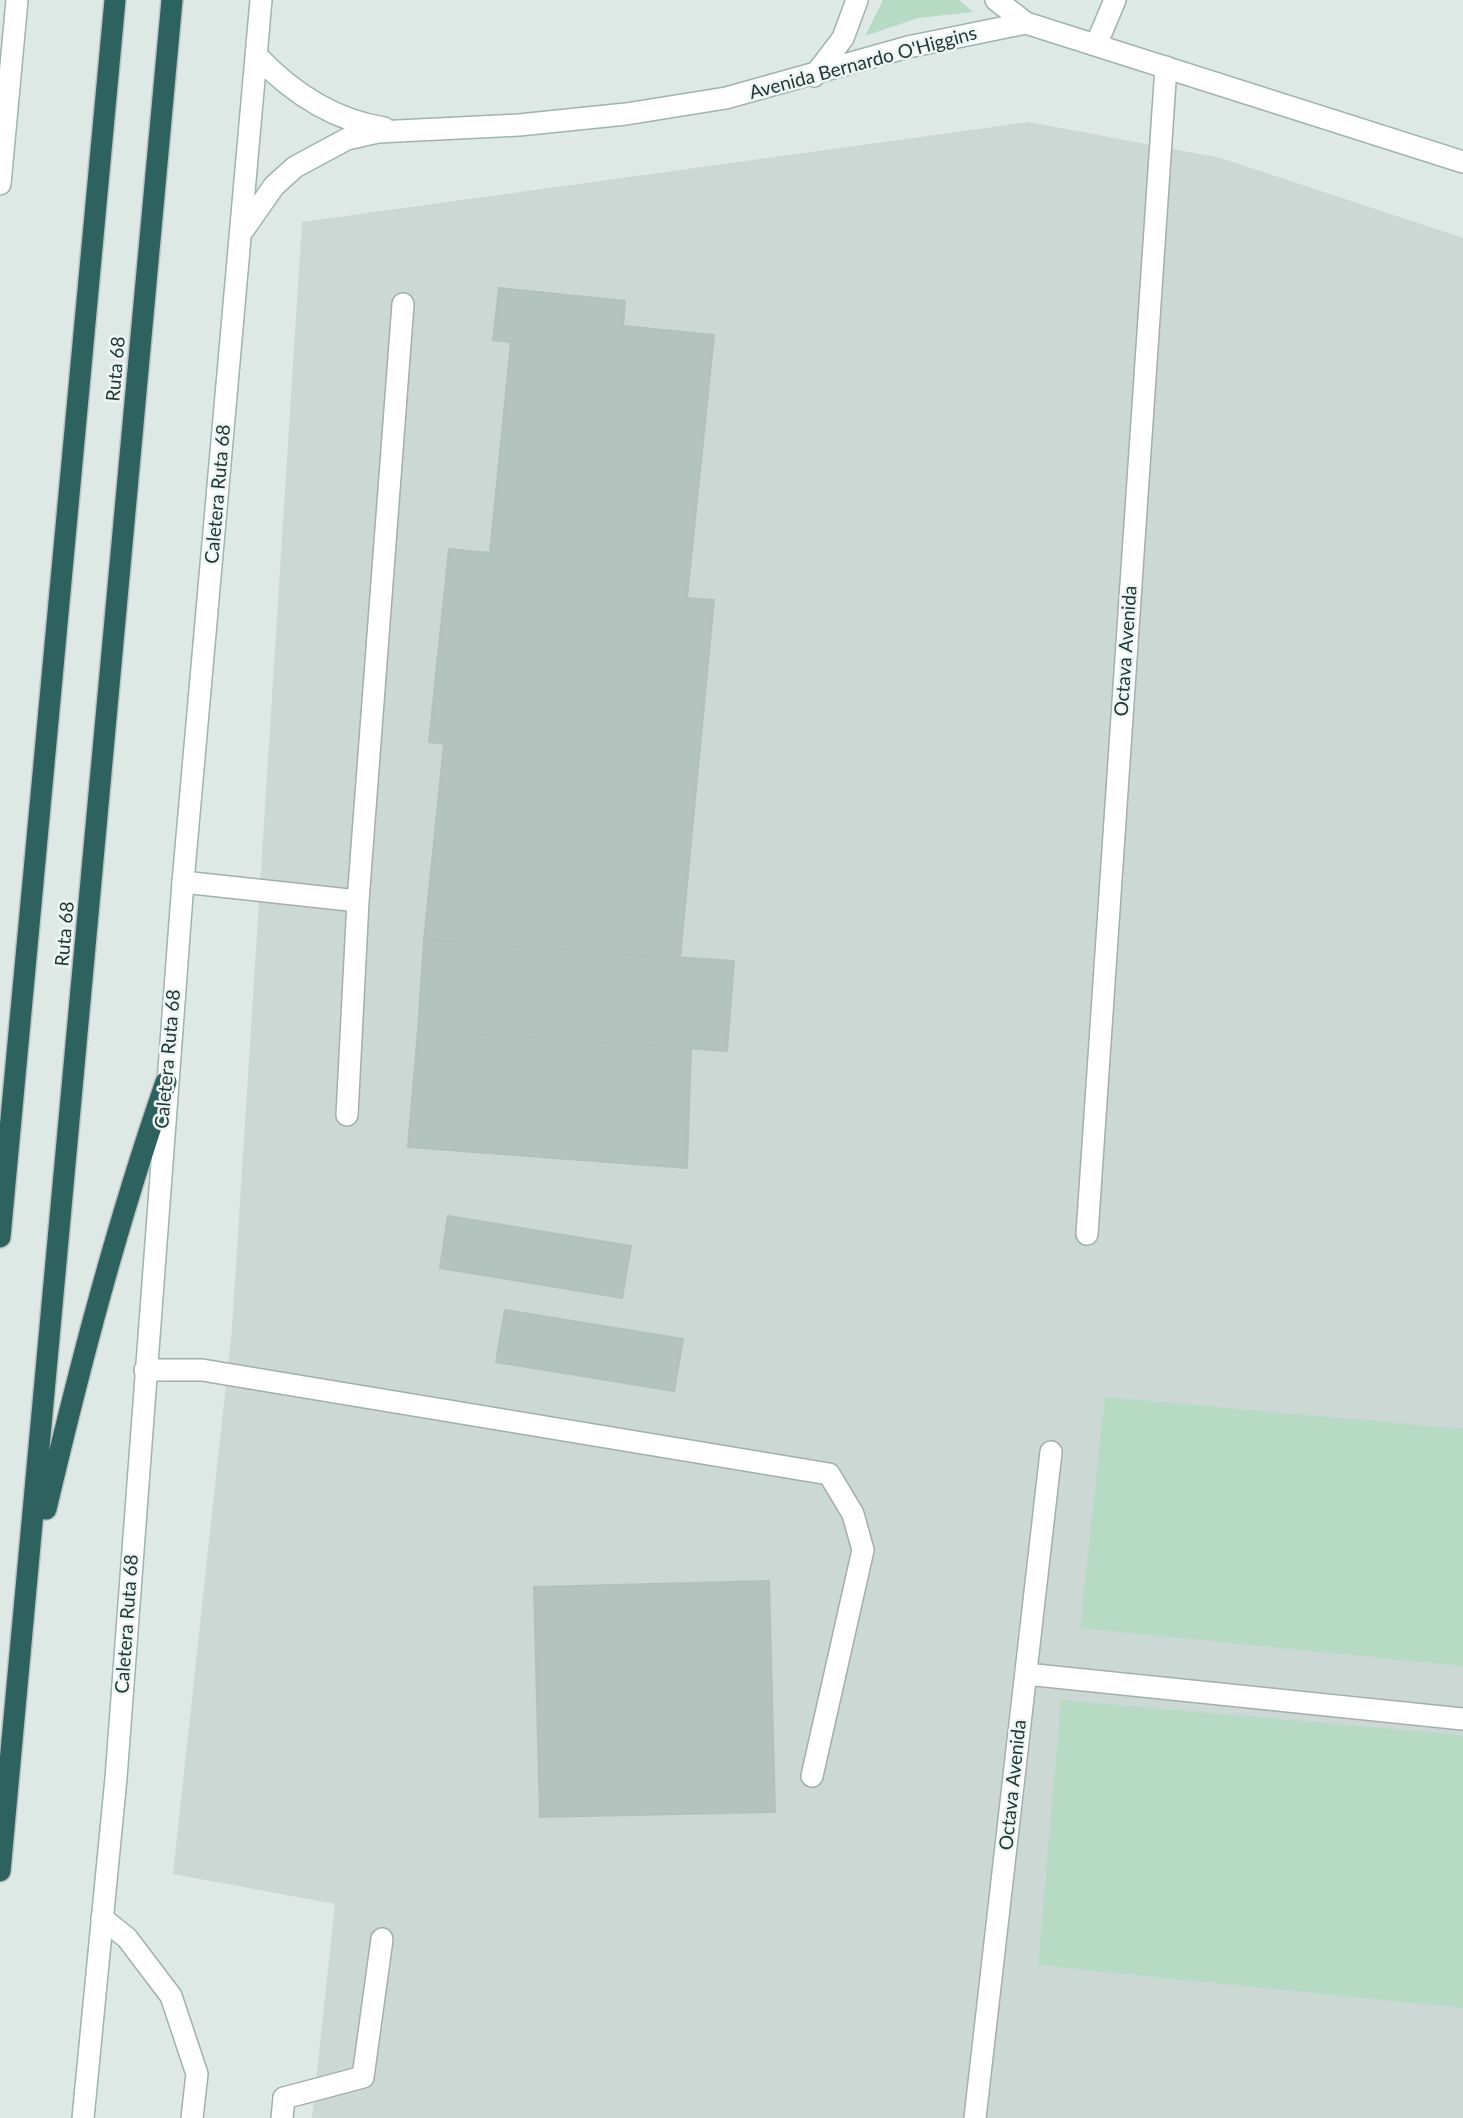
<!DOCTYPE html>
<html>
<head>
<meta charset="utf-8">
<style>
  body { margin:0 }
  canvas { display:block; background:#dee9e5 }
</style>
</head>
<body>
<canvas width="1463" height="2118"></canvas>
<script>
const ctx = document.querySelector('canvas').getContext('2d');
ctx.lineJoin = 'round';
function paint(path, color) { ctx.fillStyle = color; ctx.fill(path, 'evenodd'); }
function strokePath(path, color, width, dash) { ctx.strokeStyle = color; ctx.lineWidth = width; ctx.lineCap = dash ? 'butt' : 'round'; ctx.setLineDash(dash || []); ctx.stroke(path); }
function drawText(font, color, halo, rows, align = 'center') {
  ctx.font = font + ' Lato,sans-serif'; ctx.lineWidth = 5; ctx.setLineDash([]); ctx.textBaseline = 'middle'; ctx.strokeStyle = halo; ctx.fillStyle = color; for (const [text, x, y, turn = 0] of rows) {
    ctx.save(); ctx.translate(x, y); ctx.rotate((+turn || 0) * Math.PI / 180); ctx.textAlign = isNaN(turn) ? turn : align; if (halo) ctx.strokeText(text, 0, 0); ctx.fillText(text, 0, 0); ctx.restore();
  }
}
paint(new Path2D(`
  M1029 122 1221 158 1463 238V2118H312L335 1904 173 1874 232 1328 302 222Z`), '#ccd8d4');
paint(new Path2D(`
  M883 0H959L973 12 918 18 865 36Z
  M1105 1397 1463 1429V1666L1080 1628Z
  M1061 1700 1463 1735V2008L1038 1965Z`), '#b7dac5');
const building = new Path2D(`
  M499 288 625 301 623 326 714 335 687 598 714 600 680 958 424 940 444 744 429 742 449 549 490 553 511 342 493 340Z
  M424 940 734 961 727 1051 418 1030Z
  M418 1030 691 1048 687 1168 408 1147Z
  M448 1216 631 1246 622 1298 440 1268Z
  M505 1310 683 1339 674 1391 496 1362Z
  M769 1581 775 1812 540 1817 534 1587Z`);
paint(building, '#b3c3be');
strokePath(building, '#b1c2bd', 2);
const lane = new Path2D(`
  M183 882 358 901 347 1115
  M358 901 403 304
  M1087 1234 1166 67
  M145 1370H202L829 1474 853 1514 863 1550 812 1776
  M284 2098 363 2077 382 1939`);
const street = new Path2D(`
  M1026 1674 1463 1719
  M102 1918 127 1938 171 1996 197 2074 192 2118
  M282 2118 284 2098
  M975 2118 1051 1452`);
const secondary = new Path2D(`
  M996 0 1026 23
  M1096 45 1115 0
  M256 55C291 92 332 120 384 128
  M814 76 843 38 857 0
  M0 184 17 0
  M244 229 274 186 295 167 347 139 378 132 519 125 626 114 726 98 908 47 1026 23 1463 162
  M83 2118 116 1778 183 882 261 0`);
const highway = new Path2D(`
  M0 1237 115 0
  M46 1509C80 1365 117 1223 166 1082
  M0 1871 172 0`);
strokePath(lane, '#a1b0ac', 24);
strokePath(street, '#a1b0ac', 24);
strokePath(secondary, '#9db4af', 24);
strokePath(highway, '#bcc3c2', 24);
strokePath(lane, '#fff', 21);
strokePath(street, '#fff', 21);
strokePath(secondary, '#fff', 21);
strokePath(highway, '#2d625e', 21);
drawText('19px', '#203734', '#eef6f3', [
  ["Avenida Bernardo O'Higgins",863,63,-15],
  ["Ruta 68",116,369,-85],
  ["Caletera Ruta 68",218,494,-85],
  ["Octava Avenida",1126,651,-86],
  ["Ruta 68",65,934,-85],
  ["Caletera Ruta 68",168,1059,-85],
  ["Caletera Ruta 68",127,1624,-86],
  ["Octava Avenida",1013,1785,-84]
]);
</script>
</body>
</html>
